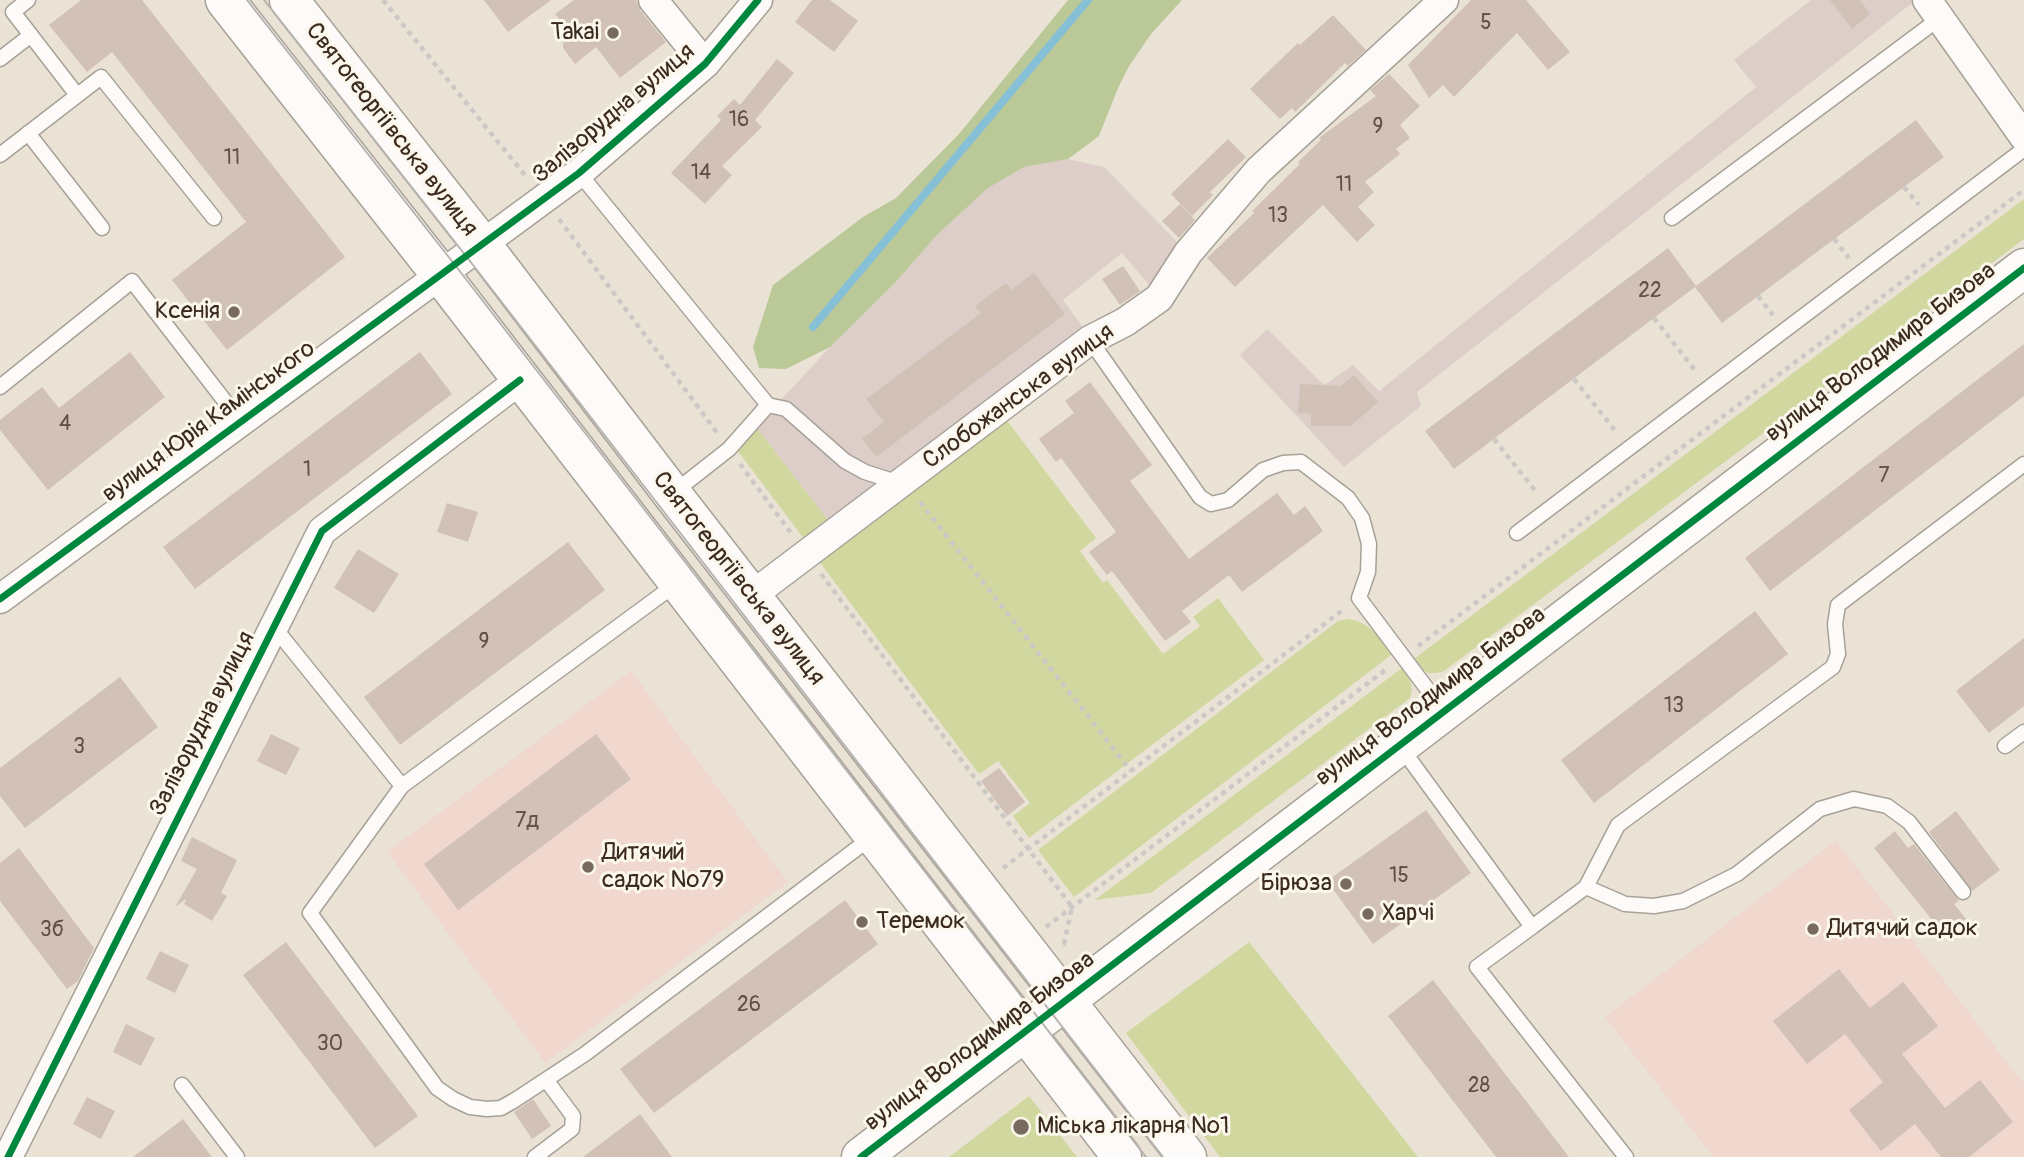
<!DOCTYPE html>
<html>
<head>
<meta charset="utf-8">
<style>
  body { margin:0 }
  canvas { display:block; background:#eae2d4 }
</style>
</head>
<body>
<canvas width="2024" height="1157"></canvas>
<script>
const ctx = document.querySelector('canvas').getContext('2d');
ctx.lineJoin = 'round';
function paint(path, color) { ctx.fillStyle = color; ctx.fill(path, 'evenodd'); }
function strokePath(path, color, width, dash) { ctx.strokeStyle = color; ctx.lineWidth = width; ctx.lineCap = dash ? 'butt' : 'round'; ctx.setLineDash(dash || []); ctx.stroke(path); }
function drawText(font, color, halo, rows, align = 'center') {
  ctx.font = font + ' Pangolin,sans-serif'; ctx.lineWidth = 6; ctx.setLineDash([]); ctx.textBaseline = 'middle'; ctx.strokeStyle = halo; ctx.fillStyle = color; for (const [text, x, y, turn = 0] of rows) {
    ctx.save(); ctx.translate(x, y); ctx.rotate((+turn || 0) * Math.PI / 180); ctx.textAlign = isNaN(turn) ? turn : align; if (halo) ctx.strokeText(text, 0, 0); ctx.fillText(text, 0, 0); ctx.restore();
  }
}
paint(new Path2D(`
  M631 671 788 882 545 1063 387 852Z
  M1836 840 2024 1084V1157H1713L1605 1017Z`), '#f1d8ce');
paint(new Path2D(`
  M1811 0H1916L1417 392 1421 406 1344 467 1240 355 1267 329 1324 385 1353 365 1379 391 1756 87 1734 60Z
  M1068 159 1104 167 1183 248 1150 286 1122 253 1063 300 1087 333 832 525 756 427 830 347 894 284 937 235 988 188 1024 167Z`), '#ddceca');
paint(new Path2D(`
  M2024 199V239L1444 671C1427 676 1425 673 1414 659Z
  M1002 414 1096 538 1080 551 1103 583 1107 580 1163 654 1200 626 1193 617 1218 598 1264 660 1029 838 1013 816 1030 803 998 761 979 774 815 556Z
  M756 427 832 525 808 544 737 450Z
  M1348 619C1371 622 1378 637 1391 655L1074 897 1038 850 1338 621Z
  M1402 668C1409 678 1415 686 1410 698L1151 893 1095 900Z
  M1249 942 1418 1157H1220L1126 1033Z
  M1029 1096 1077 1157H949Z`), '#d0d89f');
paint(new Path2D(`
  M1068 0H1182L1151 34 1129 66 1118 88 1099 136 1068 159 1024 167 988 188 937 235 894 284 830 347 786 369 759 368 753 347 773 285 863 217 896 198 959 134Z`), '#bbc898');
strokePath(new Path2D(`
  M813 327 1088 0`), '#86c0d6', 8);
paint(new Path2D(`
  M81 0H142L345 257 227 350 172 280 246 222 112 52 87 72 49 25Z
  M484 0H551L508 32Z
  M574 0H636L640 10 666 42 620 78 596 47 575 64 563 48 564 25 555 14Z
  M812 0H830L858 21 834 52 795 22Z
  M1471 0H1526L1570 52 1548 70 1517 33 1454 97 1443 85 1429 98 1408 65Z
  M1830 0H1860L1870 14 1852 29Z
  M1333 15 1366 50 1348 66 1345 63 1295 112 1292 108 1280 119 1250 89 1298 43 1300 45Z
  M777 59 794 73 755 120 762 127 722 166 732 175 705 204 671 173 721 120 717 116 734 99 740 105Z
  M1389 74 1420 106 1400 125 1410 138 1396 149 1400 154 1365 182 1374 192 1358 207 1375 225 1357 242 1323 205 1235 287 1207 258 1254 213 1252 211 1300 164 1298 162 1321 140 1319 138 1376 96 1370 90Z
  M1916 120 1944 157 1722 323 1695 287 1454 469 1425 431 1668 248 1696 286Z
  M1228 139 1246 157 1210 192 1213 195 1192 216 1171 194Z
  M1180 204 1195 220 1179 238 1162 221Z
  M1123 266 1140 291 1120 305 1102 279Z
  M1034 273 1065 314 876 457 862 439 884 422 866 399 981 313 975 306 1006 283 1011 290Z
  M2024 344V396L1770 591 1745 558Z
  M130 352 165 397 48 490 0 430V420L42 387 59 408Z
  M420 352 452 394 195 589 163 547Z
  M1354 375 1378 402 1351 426H1311V414L1298 413 1300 384 1341 386Z
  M1090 382 1152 465 1130 481 1189 559 1277 493 1294 515 1305 506 1323 531 1242 592 1229 575 1182 611 1191 622 1165 641 1112 571 1107 575 1089 552 1116 532 1061 458 1056 462 1039 439 1074 413 1065 401Z
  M447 503 478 512 468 542 437 532Z
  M568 542 605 590 400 745 364 697Z
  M358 549 399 574 374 613 334 588Z
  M1755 611 1788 654 1594 803 1561 760Z
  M2024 638V706L1989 733 1956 691Z
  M120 677 158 727 25 828 0 796V768Z
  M271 734 300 748 286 775 257 761Z
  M596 734 631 779 458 910 424 864Z
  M999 768 1025 802 1007 816 981 781Z
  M1426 810 1471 873 1373 944 1327 881Z
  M1956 811 2000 870 1972 891 1929 832Z
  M1895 831 1908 848 1914 844 1959 901 1954 904 1966 919 1945 936 1874 848Z
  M192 837 237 860 221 893 227 896 212 921 184 904 186 899 175 907 197 869 181 861Z
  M19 848 94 948 78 981 67 989 0 901V863Z
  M845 900 878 944 654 1113 620 1069Z
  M286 942 418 1116 375 1148 243 975Z
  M160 951 189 965 175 993 146 979Z
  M1839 969 1870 1008 1903 982 1938 1026 1902 1054 1945 1108 1980 1080 2013 1122 1969 1157H1941L1915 1124 1881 1151 1849 1110 1883 1082 1845 1034 1807 1064 1773 1021Z
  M1433 980 1569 1157H1496L1388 1016Z
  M126 1024 155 1038 141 1066 113 1052Z
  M87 1097 115 1111 101 1139 73 1124Z
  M533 1099 551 1126 532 1139 514 1112Z
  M640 1114 672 1157H583Z
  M183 1119 212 1157H133Z`), '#d2c1b7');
const lane = new Path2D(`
  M28 0 13 12 77 95
  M0 59 31 35
  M28 133 102 228
  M0 155 101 77 214 218
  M579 173 768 405 786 409 845 461 865 472 890 480H902
  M1672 218 1940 18
  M1090 340 1200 497 1211 504 1228 500 1263 470 1283 463 1301 462 1348 498 1362 518 1369 544 1368 572 1359 598 1443 710
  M0 387 132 281 241 422
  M673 493 729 449 768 405
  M1517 533 2024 149
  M676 584 402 786 310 913 437 1088 453 1099 470 1107 487 1109 501 1108 515 1100 585 1054 872 837
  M274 627 402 786
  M1400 746 1532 927 1477 967 1626 1157
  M2005 746 2024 732
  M1586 887 1625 904 1654 906 1683 901 1737 874 1820 809 1854 799 1887 806 1909 822 1963 892
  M1532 927 1586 887 1618 825 1833 667 1838 654 1835 624 1838 605 2024 464
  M182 1085 237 1157
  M535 1157 572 1129 573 1116 547 1081`);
const street = new Path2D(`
  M653 0 705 64
  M1927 0 2024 137
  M751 596 1090 340 1125 322 1159 298 1188 253 1259 170 1444 0
  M0 599 579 173 705 64 758 0
  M8 1157 322 531 520 380`);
const secondary = new Path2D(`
  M225 0 441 275 1122 1157
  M289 0 482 245 672 494 1187 1157
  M861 1157 2024 268`);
strokePath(lane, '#a7a197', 17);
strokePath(street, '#a7a197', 31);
strokePath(secondary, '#a7a197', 41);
strokePath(new Path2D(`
  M383 0 528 179
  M1904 187 1919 205
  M559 219 718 434
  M1834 239 1849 258
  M1758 296 1773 315
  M1654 318 1697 373
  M1574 379 1617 433
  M1494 439 1537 493
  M740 464 791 533
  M920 502 1131 771
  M821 574 1072 907 1064 944 1062 943
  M1418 646 2024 190
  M1003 868 1344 609
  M1046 927 1388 668`), '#cbc8c5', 4.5, [5, 5]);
strokePath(lane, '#fcfbf9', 14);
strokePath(street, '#fcfbf9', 28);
strokePath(secondary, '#fcfbf9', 38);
strokePath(new Path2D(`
  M247 0 455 265 1146 1157
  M264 0 466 256 1163 1157`), '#b6b3af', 2);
strokePath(new Path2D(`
  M0 599 579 173 705 64 758 0
  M8 1157 322 531 520 380
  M861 1157 2024 268`), '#00873e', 7);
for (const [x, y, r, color] of [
  [613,33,7,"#786a5e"],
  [234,312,7,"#786a5e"],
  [588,867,7,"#786a5e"],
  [1346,884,7,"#786a5e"],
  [1368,914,7,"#786a5e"],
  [862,922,7,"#786a5e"],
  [1813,929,7,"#786a5e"],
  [1021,1127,9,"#786a5e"]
]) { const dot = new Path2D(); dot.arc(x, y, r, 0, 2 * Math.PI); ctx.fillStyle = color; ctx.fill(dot); strokePath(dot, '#fbf7ec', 2.5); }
drawText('21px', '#615044', null, [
  ["5",1486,24],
  ["16",739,121],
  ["9",1378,128],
  ["11",232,159],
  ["14",701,174],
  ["11",1344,186],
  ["13",1278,217],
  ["22",1650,292],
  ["4",65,425],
  ["1",307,471],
  ["7",1884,477],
  ["9",484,643],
  ["13",1674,707],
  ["3",79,748],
  ["7д",527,822],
  ["15",1399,877],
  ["3б",52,931],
  ["26",749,1006],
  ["30",330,1045],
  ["28",1479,1087]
]);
drawText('24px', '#3b2a1e', '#fbf7ec', [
  ["Takai",599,33,"right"],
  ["Ксенія",220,312,"right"],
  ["Дитячий",602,853],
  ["садок №79",602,881],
  ["Бірюза",1332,884,"right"],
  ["Харчі",1382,914],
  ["Теремок",876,922],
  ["Дитячий садок",1827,929],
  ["Міська лікарня №1",1037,1127]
], 'left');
drawText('24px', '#3b2a1e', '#fbf7ec', [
  ["Залізорудна вулиця",614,114,-40],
  ["Святогеоргіївська вулиця",391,130,52],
  ["вулиця Володимира Бизова",1881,353,-37],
  ["Слобожанська вулиця",1019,397,-36],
  ["вулиця Юрія Камінського",209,422,-36],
  ["Святогеоргіївська вулиця",738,579,52],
  ["вулиця Володимира Бизова",1431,697,-37],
  ["Залізорудна вулиця",203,724,-63],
  ["вулиця Володимира Бизова",980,1042,-37]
]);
</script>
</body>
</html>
